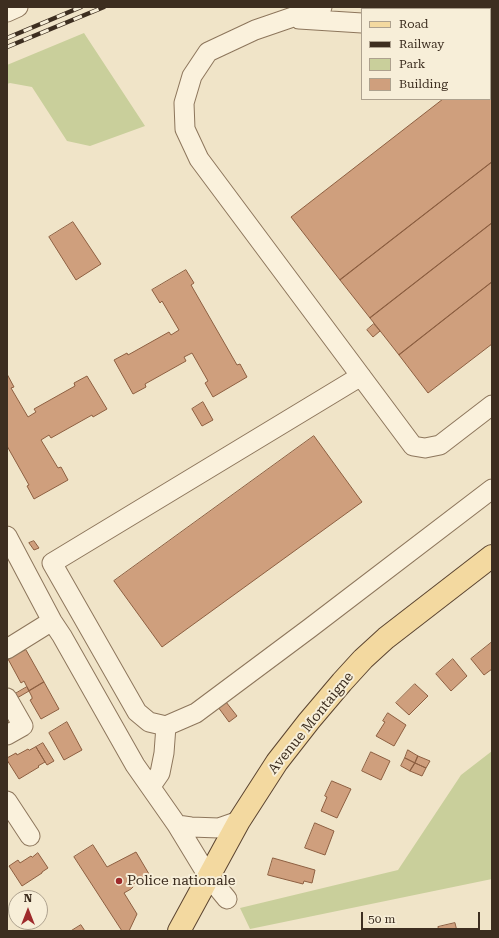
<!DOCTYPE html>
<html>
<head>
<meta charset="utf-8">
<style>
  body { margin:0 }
  #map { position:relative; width:499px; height:938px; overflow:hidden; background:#f0e4c8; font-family:"Roboto Serif",serif }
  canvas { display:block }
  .frame { position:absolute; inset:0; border:8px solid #3d2e20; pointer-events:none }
  .legend { position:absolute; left:361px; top:8px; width:130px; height:92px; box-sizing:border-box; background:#f7eed8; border:1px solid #ada18e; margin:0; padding:5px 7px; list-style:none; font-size:12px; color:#3d2e20 }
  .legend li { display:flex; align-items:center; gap:8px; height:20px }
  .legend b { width:20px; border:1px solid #ada18e }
  .north { position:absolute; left:8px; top:890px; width:40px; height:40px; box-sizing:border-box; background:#f7eed8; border:1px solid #ada18e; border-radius:50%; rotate:0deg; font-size:11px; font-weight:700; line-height:16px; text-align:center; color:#3d2e20 }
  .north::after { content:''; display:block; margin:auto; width:14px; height:18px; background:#9e2a2b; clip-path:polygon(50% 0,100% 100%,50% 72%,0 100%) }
  .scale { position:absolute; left:361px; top:912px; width:119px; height:18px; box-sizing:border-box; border:2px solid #3d2e20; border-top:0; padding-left:5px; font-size:12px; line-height:14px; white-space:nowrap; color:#3d2e20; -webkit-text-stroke:3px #f7eed8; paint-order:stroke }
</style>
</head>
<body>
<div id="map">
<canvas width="499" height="938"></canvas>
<div class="frame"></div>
<ul class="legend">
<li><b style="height:5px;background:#f3d9a0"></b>Road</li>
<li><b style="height:5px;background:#3d2e20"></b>Railway</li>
<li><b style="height:11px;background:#c9cf9b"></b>Park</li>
<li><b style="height:11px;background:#cf9f7d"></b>Building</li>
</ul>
<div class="north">N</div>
<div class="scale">50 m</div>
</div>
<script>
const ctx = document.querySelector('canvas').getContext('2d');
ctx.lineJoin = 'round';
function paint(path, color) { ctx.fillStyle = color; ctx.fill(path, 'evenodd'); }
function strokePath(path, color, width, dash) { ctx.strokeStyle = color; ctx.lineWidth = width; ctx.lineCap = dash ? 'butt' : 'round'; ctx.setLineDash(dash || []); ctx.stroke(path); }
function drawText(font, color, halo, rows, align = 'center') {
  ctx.font = font + ' "Roboto Serif",serif'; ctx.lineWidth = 4; ctx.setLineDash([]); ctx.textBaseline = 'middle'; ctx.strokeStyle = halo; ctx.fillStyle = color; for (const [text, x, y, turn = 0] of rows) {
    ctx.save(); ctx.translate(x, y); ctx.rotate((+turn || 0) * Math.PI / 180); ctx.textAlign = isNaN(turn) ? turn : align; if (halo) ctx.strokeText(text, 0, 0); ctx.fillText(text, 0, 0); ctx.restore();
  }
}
paint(new Path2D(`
  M84 33 145 126 90 146 67 141 32 87 10 83 7 84V65Z
  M492 751V879L250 929 240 908 398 870 461 775Z`), '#c9cf9b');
const building = new Path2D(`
  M490 77 492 80V162L340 280 291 217 443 99H490Z
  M492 162V223L370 318 340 280Z
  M73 222 101 264 76 280 49 237Z
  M492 223V282L399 355 370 318Z
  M186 270 194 283 191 285 237 365 240 364 247 377 213 397 205 383 208 381 192 353 184 357 186 361 145 384 146 387 133 394 114 360 127 353 128 355 169 332 171 335 179 330 162 301 160 303 152 290Z
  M492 282V344L428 393 399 355Z
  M374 324 380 331 373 337 367 330Z
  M7 374 14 387 11 388 28 417 36 412 34 409 75 386 74 383 87 376 107 409 93 417 92 415 51 438 49 435 41 440 58 468 61 467 68 480 34 499 27 486 29 485 7 446Z
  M203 402 213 420 202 426 192 409Z
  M314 436 362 502 162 647 114 581Z
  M34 541 39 548 34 550 29 543Z
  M492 642V669L484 675 471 659Z
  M26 650 44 682 29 691 24 681 21 683 8 659Z
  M453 659 467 676 451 691 436 674Z
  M44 682 59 709 41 719 30 700 32 699V697L29 691Z
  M415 684 428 696 409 715 396 703Z
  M27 687 29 691 17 698 15 694Z
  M226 702 237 716 229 722 218 707Z
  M388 713 406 725 394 746 376 736 385 722 383 721Z
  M67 722 82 750 64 760 49 733Z
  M43 743 54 761 47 765 36 747Z
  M36 747 45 762 38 766 39 767 19 779 7 760V758L16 753 17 755 28 749 29 750Z
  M408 750 418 756 415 763 405 758Z
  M371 752 390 761 381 780 362 771Z
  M418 756 430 761 426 768 415 763Z
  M405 758 415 763 410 771 401 766Z
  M415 763 426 768 422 776 410 771Z
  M332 781 351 789 337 818 321 811 327 797 325 796Z
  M315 823 334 831 325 855 305 848Z
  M93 845 107 867 136 852 149 874 147 878H143L132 885 133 887 131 889 124 893 137 914 129 931H122L74 857Z
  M38 853 48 868 42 872V873L22 886 9 866 18 860 20 863 31 856 32 857Z
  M273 858 315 870 312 883 304 881 303 884 268 875Z
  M455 923 457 931H439L438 927Z
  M81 925 85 931H71Z`);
paint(building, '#cf9f7d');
strokePath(building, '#8d5f41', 1);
const minor = new Path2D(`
  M322 7 255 30 208 52 192 76 184 103 185 129 199 159 413 446 425 448 440 445 492 405
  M429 7 436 9
  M7 12 18 7
  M299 19 362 23
  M490 29 492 30
  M490 60 492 61
  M7 536 52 621 62 636 135 765 177 825 208 876 227 899
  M7 649 52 621
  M7 698 23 726 7 735
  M166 726 149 722 137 712 52 563 361 376
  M151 786 160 773 164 753 166 726 196 713 310 628 492 489
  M7 801 30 836
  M177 825 191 827 219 828 239 821`);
const major = new Path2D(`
  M179 931 239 821 277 762 309 721 342 682 363 659 386 638 492 556`);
strokePath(minor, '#8d765c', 21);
strokePath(major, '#5b4430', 24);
strokePath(minor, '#faf1dc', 19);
strokePath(major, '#f3d9a0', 22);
const rail = new Path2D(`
  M7 38 81 7
  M7 47 104 7`);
strokePath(rail, '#3d2e20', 4.5);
strokePath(rail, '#f7eed8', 3, [9]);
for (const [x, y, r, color] of [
  [119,881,4,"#9e2a2b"]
]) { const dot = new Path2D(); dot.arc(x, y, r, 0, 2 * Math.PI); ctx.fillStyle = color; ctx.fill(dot); strokePath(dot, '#f7eed8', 1.5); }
drawText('14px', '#3d2e20', '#f7eed8', [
  ["Avenue Montaigne",311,723,-51]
]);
drawText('14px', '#3d2e20', '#f7eed8', [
  ["Police nationale",127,881]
], 'left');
</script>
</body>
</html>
